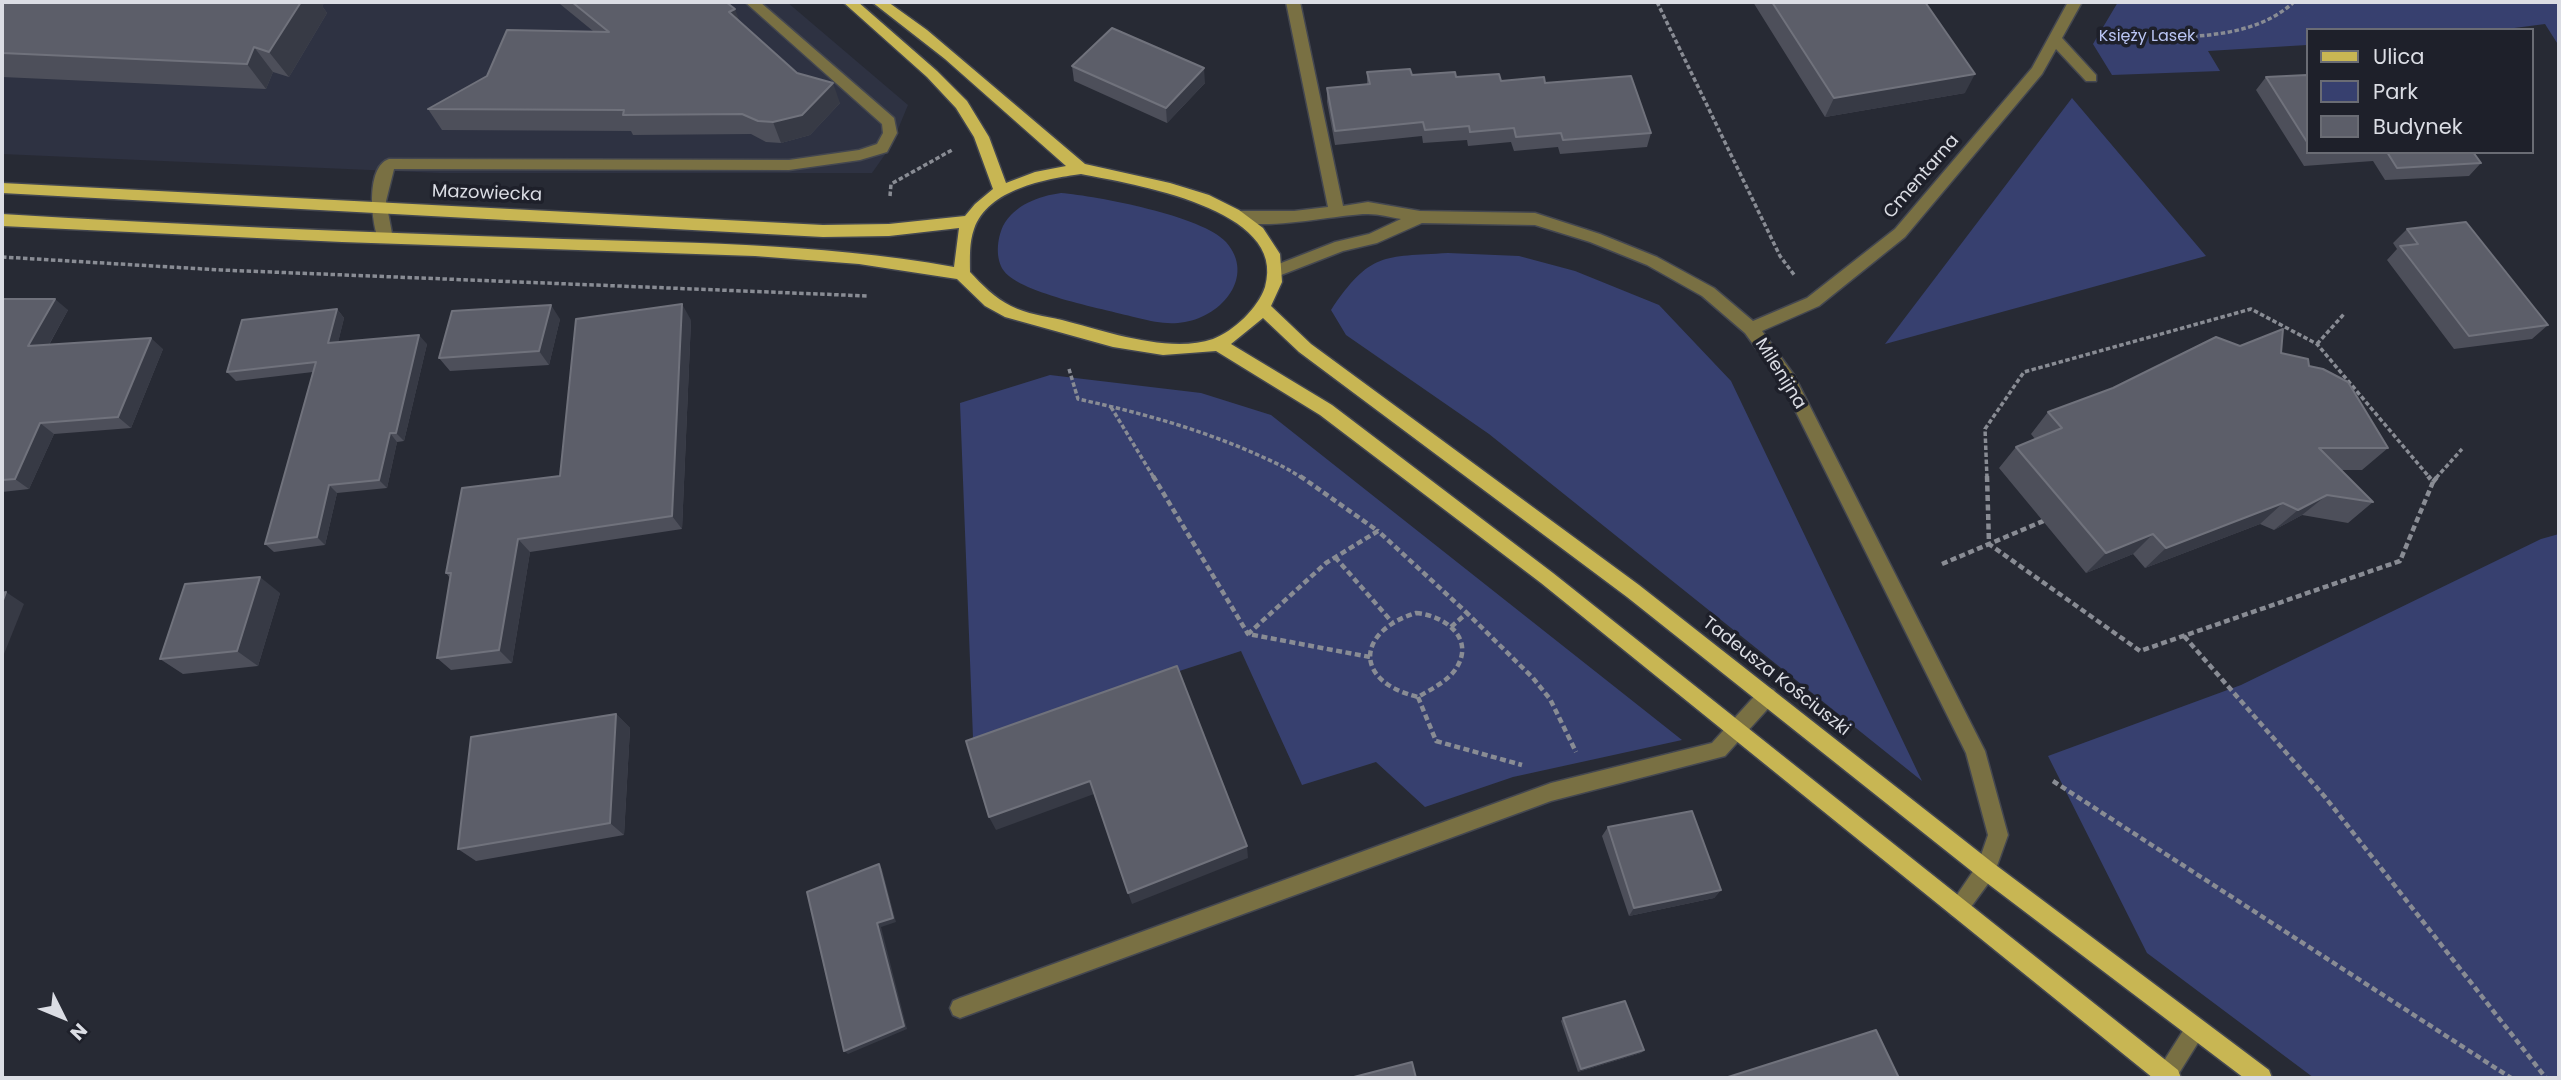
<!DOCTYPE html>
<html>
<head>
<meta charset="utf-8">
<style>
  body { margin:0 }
  #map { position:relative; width:2561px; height:1080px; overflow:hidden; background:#272a34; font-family:Poppins,sans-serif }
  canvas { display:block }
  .frame { position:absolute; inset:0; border:4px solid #dbdde4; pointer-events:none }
  .legend { position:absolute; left:2306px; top:28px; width:228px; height:126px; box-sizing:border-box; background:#1e202a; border:2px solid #6a6c74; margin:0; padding:9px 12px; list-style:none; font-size:21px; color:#dbdde4 }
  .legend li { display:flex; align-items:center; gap:14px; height:35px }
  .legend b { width:35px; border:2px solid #6a6c74 }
  .north { position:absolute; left:28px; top:982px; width:70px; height:70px; -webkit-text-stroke:5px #1e202a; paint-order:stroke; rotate:133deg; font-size:19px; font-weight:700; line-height:28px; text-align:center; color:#dbdde4 }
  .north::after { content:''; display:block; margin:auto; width:24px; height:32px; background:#dbdde4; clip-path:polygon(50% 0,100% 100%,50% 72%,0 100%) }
</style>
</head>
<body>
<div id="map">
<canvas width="2561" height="1080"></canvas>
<div class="frame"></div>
<ul class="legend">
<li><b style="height:9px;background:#c8b653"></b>Ulica</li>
<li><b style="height:19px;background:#37406f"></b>Park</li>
<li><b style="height:19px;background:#5c5e69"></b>Budynek</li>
</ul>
<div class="north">N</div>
</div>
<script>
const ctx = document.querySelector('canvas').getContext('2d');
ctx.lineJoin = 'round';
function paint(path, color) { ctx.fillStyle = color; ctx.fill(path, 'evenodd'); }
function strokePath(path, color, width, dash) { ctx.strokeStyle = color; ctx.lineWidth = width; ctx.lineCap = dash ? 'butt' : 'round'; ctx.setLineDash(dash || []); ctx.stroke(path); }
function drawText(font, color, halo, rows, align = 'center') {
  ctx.font = font + ' Poppins,sans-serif'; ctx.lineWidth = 7; ctx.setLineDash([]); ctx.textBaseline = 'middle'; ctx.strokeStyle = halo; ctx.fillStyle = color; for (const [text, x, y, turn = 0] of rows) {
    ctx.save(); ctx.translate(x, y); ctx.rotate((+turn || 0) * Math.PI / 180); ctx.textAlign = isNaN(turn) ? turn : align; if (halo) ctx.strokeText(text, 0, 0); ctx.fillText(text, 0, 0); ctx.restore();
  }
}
paint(new Path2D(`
  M2 2H787L908 105 891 146 872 173H439L2 154Z`), '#2e3242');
paint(new Path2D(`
  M2118 2H2559V46L2545 24 2499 30H2307V45L2208 51 2220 71 2112 75 2093 44Z
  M2072 98 2206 256 1885 344Z
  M1061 193C1097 196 1203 216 1226 242 1256 276 1222 316 1185 322 1168 325 1155 322 1138 318 1109 310 1021 294 1004 271 995 259 997 239 1003 226 1014 205 1039 196 1061 193Z
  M1448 253 1519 256 1575 271 1659 305 1731 381 1922 781 1489 434 1346 335 1331 310C1370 252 1383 257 1448 253Z
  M1050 375 1201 393 1271 415 1682 740 1513 777 1425 807 1376 762 1302 785 1241 651 973 738 960 403Z
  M2559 534V1078H2314L2147 953 2048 756 2241 685 2541 539Z`), '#37406f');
const minor = new Path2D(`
  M745 2H760L894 118 897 133 887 152 860 160 789 170 394 169 386 201 393 239 390 243H380C371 225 365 167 389 159L789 160 859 150 877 144 883 133 882 124Z
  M1286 2H1300L1343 206 1368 202 1420 211 1535 213 1600 234 1657 257 1714 288 1753 321 1807 298 1895 229 2032 68 2068 2H2082L2062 38 2096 75V81H2086L2056 49 2042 74 1905 237 1819 306 1762 331 1794 375 1985 751 2008 835 1993 877 1965 915 1958 918 1951 915 1948 908 1978 864 1988 835 1966 753 1782 384 1745 333 1702 296 1647 265 1590 242 1535 225 1422 223 1377 243 1343 251 1276 277 1271 275 1268 271 1271 267 1335 242 1369 234 1401 219C1390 217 1379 214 1368 214 1345 213 1247 235 1233 217L1241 211H1294L1328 207Z
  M1767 687 1774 690 1776 696 1774 702 1725 756 1551 801 960 1018 953 1015 950 1008 953 1001 960 998 1551 783 1712 743 1760 690Z
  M2195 1019 2202 1023 2206 1030 2176 1078H2153L2188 1023Z`);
const major = new Path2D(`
  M843 2H858L937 71 967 101 989 137 1006 183 1035 172 1066 166 945 59 872 2H888L927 30 1085 164 1170 183 1209 195 1239 210 1263 228 1280 254 1282 282 1271 306 1311 344 1639 585 1993 863 2269 1070 2272 1078H2244L1979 877 1627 597 1299 352 1263 318 1231 344 1332 405 1553 573 2178 1070 2181 1078H2153L1541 583 1320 415 1216 351 1163 355 1113 347 1005 317 985 306 957 279 859 264 755 256 342 242 2 226V214C180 225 359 232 537 238 677 243 816 242 954 267L959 228 889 236 823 237 2 193V183L823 225 889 224 965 216 975 204 993 189 974 137 956 108 927 77ZM1081 174C1131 184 1289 208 1265 287 1258 308 1234 331 1213 339 1169 354 1105 331 1062 320 1044 316 1027 314 1011 306 995 298 982 285 970 272 970 258 969 243 974 229 988 189 1045 179 1081 174Z`);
strokePath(minor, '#444750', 3);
strokePath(major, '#444750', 3);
strokePath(new Path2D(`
  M1657 2 1780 256 1795 276
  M2158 39C2207 35 2256 36 2294 2
  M890 196 891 184 952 150
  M2 257 221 270 868 296
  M2317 344 2344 314
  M1069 369 1078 399C1137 412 1193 427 1249 451 1267 459 1286 467 1302 478
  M1111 407 1154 478
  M1987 478 1985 429 2024 372 2251 309 2317 344 2430 478
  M2436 478 2462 449`), '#898c94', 3.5, [4.5, 2.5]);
strokePath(new Path2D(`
  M1153 476 1248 634
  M1300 476 1378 531
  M1987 476 1989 544 2140 651 2400 561 2433 482 2428 476
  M2433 482 2438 476
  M1335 557 1392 622
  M1942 564 2048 519
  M1416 613C1443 615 1475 637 1457 667 1449 681 1431 689 1418 697 1352 681 1357 631 1416 613Z
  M1451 627 1467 613 1533 678 1550 699 1576 752
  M2184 636 2325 797 2546 1078
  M1370 657 1248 634 1326 563 1378 531 1467 613
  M1418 697 1436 741 1522 765
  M2053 781 2511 1078`), '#898c94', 4.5, [6, 3.5]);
paint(minor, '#797043');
paint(major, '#c8b653');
paint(new Path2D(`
  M2 2H325L322 6 327 13 289 77 273 72 266 89 2 77Z
  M559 2H726L740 22 797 73 840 103 810 135 781 143 766 142 751 134 633 135 631 131 442 130 428 109 593 31 560 4Z
  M1753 2H1925L1965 93 1825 117Z
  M1072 66 1205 83 1167 123 1074 81Z
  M1367 72 1545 83 1651 133 1647 147 1560 154 1558 147 1514 151 1511 142 1468 146 1467 140 1423 143 1422 136 1335 145 1327 102V88L1367 84Z
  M2307 75V152H2473L2481 163 2469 176 2385 180 2373 161 2304 166 2256 90 2266 77Z
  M2407 229 2548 325 2532 339 2454 349 2387 260 2397 249 2393 243Z
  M2 299 68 310 49 345 163 349 131 428 54 434 29 489 2 492Z
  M337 309 344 318 338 342 427 344 404 441 397 442 387 488 337 493 325 545 274 552 265 544 313 372 236 381 227 372Z
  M560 319 549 365 450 371 439 358Z
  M691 320 682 529 530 552 512 663 451 670 437 658 450 578 446 573 560 476Z
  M2240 346 2281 353 2309 366 2388 448 2362 470H2341L2373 502 2348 523 2302 515 2274 530 2260 524 2145 568 2133 554 2086 573 1999 468 2016 447 2035 439 2031 434 2048 412Z
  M280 593 258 666 183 674 160 659Z
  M616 714 630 728 624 835 476 861 458 849Z
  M1608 827 1721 890 1714 898 1629 916 1602 836Z
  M1563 1018 1644 1050 1641 1053 1578 1072 1561 1021Z`), '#4d4f5a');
paint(new Path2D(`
  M301 2H325L322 6 327 13 289 77 269 52Z
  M735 9 743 30 729 12Z
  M254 47 273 72 266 89 247 64Z
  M1204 68 1205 83 1167 123 1166 108Z
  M1975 74 1965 93 1825 117 1834 98Z
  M833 83 840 103 810 135 781 143 773 122Z
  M55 299 68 310 42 357 28 346Z
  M682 304 691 320 682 529 672 516Z
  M551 305 560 319 549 365 539 351Z
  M337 309 344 318 336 351 328 343Z
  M419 335 427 344 404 441 396 433Z
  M151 338 163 349 131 428 118 417Z
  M40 423 54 434 29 489 15 479Z
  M390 433 397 442 387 488 379 480Z
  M329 485 337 493 325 545 317 537Z
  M2327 495 2302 515 2274 530 2298 510Z
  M2283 503 2260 524 2145 568 2166 548Z
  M2153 534 2133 554 2086 573 2106 553Z
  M518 539 530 552 512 663 499 650Z
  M260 577 280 593 258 666 237 651Z
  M6 592 24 604 2 659V603Z
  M616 714 630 728 624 835 610 823Z
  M1090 781 1094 794 996 830 989 817Z
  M1247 846 1248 858 1132 904 1128 893Z
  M879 864 882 869 896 922 881 927 907 1029 848 1054 844 1051Z
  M1721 890 1714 898 1629 916 1634 908Z
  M1644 1050 1641 1053 1578 1072 1581 1069Z`), '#373a45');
const building = new Path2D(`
  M2 2H301L269 52 254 47 247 64 2 53Z
  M572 2H726L735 9 729 12 797 73 833 83 802 115 773 122 758 121 742 114 623 115 624 110 428 109 487 76 507 30 609 32Z
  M1772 2H1925L1975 74 1834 98Z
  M1112 28 1204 68 1166 108 1072 66Z
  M1410 69 1412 75 1455 72 1456 77 1499 74 1501 81 1544 77 1545 83 1631 76 1651 133 1563 140 1561 133 1516 137 1514 128 1470 132 1469 126 1425 130 1423 122 1335 131 1327 88 1370 84 1367 72Z
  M2307 75V142L2266 77Z
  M2387 152H2473L2481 163 2397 168Z
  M2466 222 2548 325 2469 336 2400 246 2418 244 2407 229Z
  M2 299H55L28 346 151 338 118 417 40 423 15 479 2 480Z
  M682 304 672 516 518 539 499 650 437 658 451 573H446L462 488 560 476 576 319Z
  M551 305 539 351 439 358 452 311Z
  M337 309 328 343 419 335 396 433H390L379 480 329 485 317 537 265 544 316 362 227 372 242 320Z
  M2283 329 2281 353 2308 359 2309 366 2323 369 2348 382 2388 448H2319L2373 502 2327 495 2298 510 2283 503 2166 548 2153 534 2106 553 2016 447 2062 428 2048 412 2113 388 2216 337 2240 346Z
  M260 577 237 651 160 659 185 584Z
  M6 592 2 603V593Z
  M1177 666 1247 846 1128 893 1090 781 989 817 966 741Z
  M616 714 610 823 458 849 471 737Z
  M1692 811 1721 890 1634 908 1608 827Z
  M879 864 893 918 877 923 904 1026 844 1051 807 892Z
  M1625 1001 1644 1050 1581 1069 1563 1018Z
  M1876 1030 1899 1078H1725Z
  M1412 1062 1416 1078H1350Z`);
paint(building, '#5c5e69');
strokePath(building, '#70727c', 2);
drawText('16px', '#bbc6f5', '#1e202a', [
  ["Księży Lasek",2147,37]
]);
drawText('18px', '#dbdde4', '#1e202a', [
  ["Cmentarna",1922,177,-49],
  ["Mazowiecka",487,194,2],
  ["Milenijna",1780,374,58],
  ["Tadeusza Kościuszki",1776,677,38]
]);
</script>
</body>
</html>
